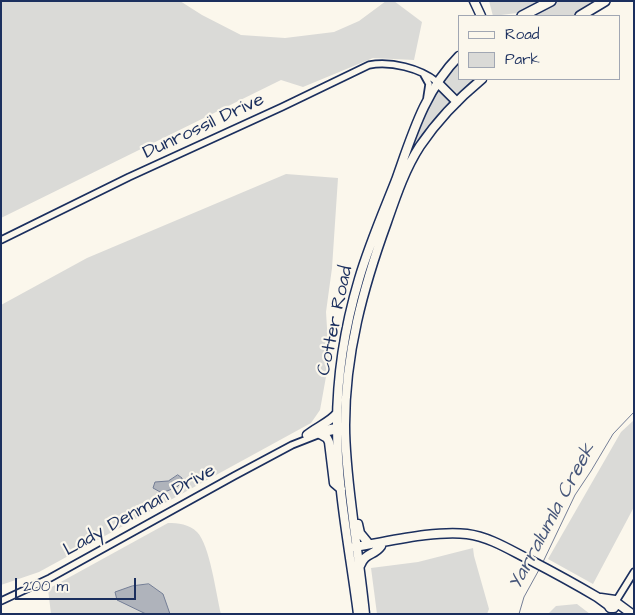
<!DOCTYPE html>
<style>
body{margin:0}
#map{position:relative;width:635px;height:615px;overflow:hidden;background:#fbf7ec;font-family:"Architects Daughter",sans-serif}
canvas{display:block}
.frame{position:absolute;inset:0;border:2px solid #1b2f5e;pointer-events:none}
.legend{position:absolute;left:458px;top:15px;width:162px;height:65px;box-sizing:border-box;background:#fbf7ec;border:1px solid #a1a7b3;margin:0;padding:6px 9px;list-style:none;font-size:15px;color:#1b2f5e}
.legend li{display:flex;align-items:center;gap:10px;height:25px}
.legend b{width:25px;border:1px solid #a1a7b3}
.scale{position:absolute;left:15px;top:578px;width:121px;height:22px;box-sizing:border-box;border:2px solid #1b2f5e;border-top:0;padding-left:6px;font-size:15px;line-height:18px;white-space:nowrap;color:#1b2f5e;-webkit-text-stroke:4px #fbf7ec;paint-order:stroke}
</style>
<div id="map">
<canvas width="635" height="615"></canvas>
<div class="frame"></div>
<ul class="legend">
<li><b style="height:6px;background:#fbf7ec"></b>Road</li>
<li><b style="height:14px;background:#dadad7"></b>Park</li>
</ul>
<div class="scale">200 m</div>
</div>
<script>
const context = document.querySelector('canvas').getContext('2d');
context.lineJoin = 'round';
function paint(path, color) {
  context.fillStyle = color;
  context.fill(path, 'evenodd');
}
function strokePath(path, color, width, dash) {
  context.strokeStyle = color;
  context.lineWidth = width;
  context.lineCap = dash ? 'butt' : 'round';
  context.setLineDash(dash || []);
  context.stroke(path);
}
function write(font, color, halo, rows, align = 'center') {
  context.font = font + ' "Architects Daughter",sans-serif';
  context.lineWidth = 4.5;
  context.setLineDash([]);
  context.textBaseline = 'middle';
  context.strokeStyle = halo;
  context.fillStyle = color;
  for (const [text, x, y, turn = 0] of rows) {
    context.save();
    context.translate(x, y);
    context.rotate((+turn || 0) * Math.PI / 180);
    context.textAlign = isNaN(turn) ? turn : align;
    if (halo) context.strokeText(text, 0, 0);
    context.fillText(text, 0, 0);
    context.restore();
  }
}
const green = new Path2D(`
 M 1,1 L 180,1 L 202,15 L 241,35 L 285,38 L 334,32 L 359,21 L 386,1 L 394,1 L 422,22 L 414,60 L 373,58 L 303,87 L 281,80 L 1,218 Z
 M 489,1 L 540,1 L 517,13 L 493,16 Z
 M 558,1 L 599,1 L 574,16 L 530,16 Z
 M 459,61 L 459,79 L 477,79 L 459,95 L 443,80 Z
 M 438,89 L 453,102 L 401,177 L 415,135 Z
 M 286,174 L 338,178 L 332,268 L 326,312 L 329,360 L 320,410 L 311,423 L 39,572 L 1,585 L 1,305 L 87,258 Z
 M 634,420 L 634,507 L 593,584 L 548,559 L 621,432 Z
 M 168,523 C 178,523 189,524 197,532 C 210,545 216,594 221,614 L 51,614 L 48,589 Z
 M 473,548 L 474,556 L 489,609 L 487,614 L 377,614 L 371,568 L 418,562 Z
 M 577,604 L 590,614 L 548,614 L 556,606 Z`);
const water = new Path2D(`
 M 178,475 L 182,478 L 182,482 L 177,487 L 162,493 L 153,488 L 155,482 L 168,481 Z
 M 149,584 L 163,594 L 170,614 L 146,614 L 117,600 L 115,592 L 132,586 Z`);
const stream = new Path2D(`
 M 543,562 L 575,495 L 591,471 L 613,434 L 634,412
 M 519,614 L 524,597 L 540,568`);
const minor = new Path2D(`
 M 424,75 L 429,84 L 427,97
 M 1,240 L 129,177 L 282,107 L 369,65 C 391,61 420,68 437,82
 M 318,430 L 340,426
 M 1,601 L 50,578 L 234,476 L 292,445 L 320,434 L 340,430
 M 616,601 L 634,572`);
const major = new Path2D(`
 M 474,1 L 481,16
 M 437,82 L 457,102
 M 320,434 L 327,438 L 329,442 L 334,483 L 341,489
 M 307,435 C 315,428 332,421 337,413
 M 358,524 L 360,533 L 369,544
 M 354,547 C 387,542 434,530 467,534 C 490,537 510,550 530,560 C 553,572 575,584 597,597 L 608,605
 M 360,566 C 365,552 374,556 381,546
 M 601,598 L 615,600 L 617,603 L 614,608 L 610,608 L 608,605 L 609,602
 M 617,603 L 632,614
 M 358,614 C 350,551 337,489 337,425 C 337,376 345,326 359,279 C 369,245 383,213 396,180 C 412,135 425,90 459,56
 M 365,614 C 362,585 358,556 354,527 C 350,493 345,460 345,425 C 345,354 363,288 387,222 C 396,196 405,169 420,146 C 437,121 459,98 482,79`);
const highway = new Path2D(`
 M 522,16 L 551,1
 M 580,16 L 605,1`);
const streetNames = [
 ["Dunrossil Drive",204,127,-25],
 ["Cotter Road",336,321,-78],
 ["Lady Denman Drive",140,511,-29]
];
const waterNames = [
 ["Yarralumla Creek",553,517,-62]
];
paint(green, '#dadad7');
paint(water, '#afb3bb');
strokePath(water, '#747e96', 1);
strokePath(stream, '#747e96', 1);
strokePath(minor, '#1b2f5e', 9);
strokePath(major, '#1b2f5e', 11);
strokePath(highway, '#1b2f5e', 12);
strokePath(minor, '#fbf7ec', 5.5);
strokePath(major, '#fbf7ec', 8);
strokePath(highway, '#fbf7ec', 9);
write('19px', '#1b2f5e', '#fbf7ec', streetNames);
write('italic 20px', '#47577a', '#fbf7ec', waterNames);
</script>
